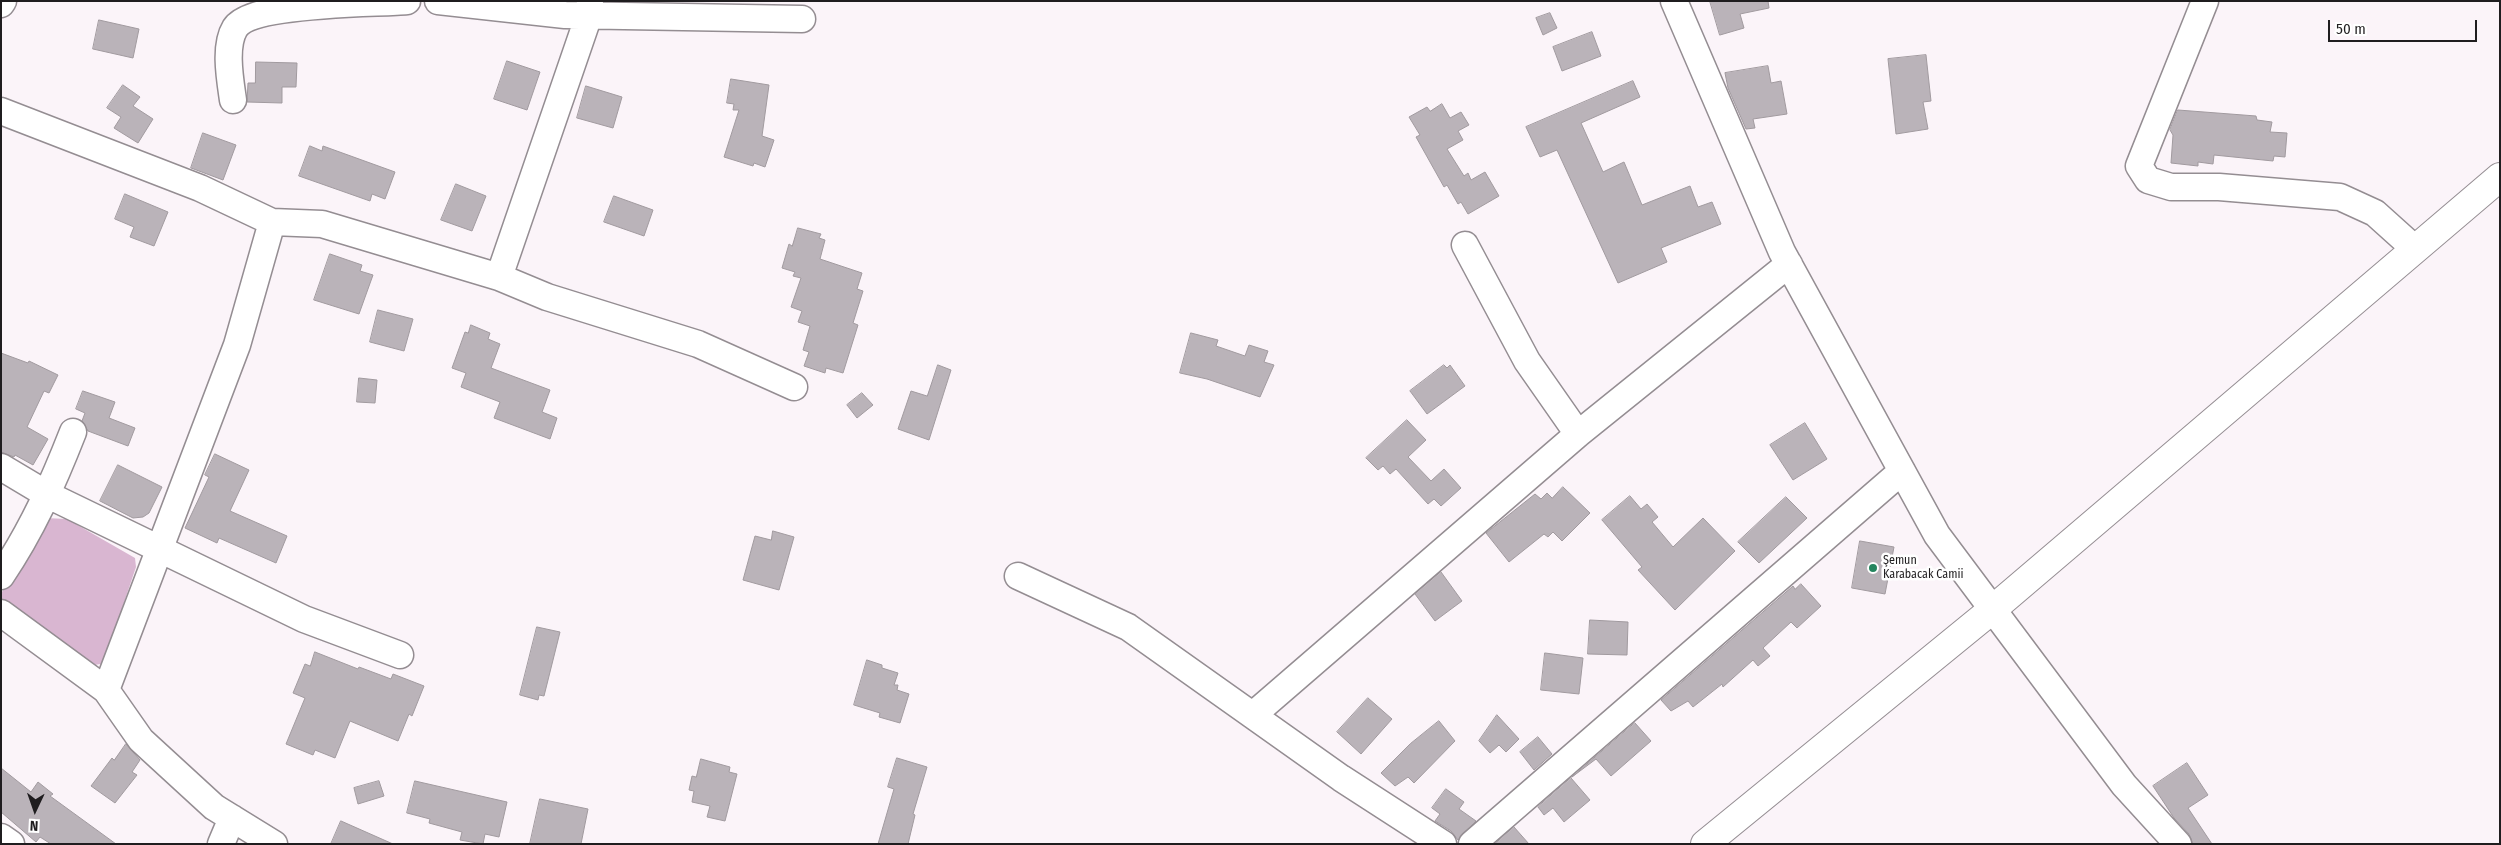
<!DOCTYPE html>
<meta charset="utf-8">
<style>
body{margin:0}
#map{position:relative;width:2501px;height:845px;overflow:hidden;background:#fbf4f9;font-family:"Fira Sans Condensed",sans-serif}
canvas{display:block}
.frame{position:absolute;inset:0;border:2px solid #1f1d1f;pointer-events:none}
.north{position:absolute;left:10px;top:785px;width:50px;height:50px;-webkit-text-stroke:4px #fff;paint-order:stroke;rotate:183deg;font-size:14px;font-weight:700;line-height:20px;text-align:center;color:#1f1d1f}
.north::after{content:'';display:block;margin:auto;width:18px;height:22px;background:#1f1d1f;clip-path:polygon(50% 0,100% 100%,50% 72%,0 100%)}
.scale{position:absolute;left:2328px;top:20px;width:149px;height:22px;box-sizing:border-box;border:2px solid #1f1d1f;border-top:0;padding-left:6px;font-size:15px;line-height:18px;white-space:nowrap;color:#1f1d1f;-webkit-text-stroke:4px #fff;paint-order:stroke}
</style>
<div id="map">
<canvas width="2501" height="845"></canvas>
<div class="frame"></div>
<div class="north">N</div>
<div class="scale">50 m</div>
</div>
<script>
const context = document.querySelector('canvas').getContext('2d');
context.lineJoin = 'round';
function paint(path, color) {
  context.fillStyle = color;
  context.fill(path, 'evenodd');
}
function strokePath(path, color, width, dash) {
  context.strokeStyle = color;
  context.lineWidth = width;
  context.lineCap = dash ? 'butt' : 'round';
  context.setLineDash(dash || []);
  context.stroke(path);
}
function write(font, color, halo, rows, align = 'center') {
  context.font = font + ' "Fira Sans Condensed",sans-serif';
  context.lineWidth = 5;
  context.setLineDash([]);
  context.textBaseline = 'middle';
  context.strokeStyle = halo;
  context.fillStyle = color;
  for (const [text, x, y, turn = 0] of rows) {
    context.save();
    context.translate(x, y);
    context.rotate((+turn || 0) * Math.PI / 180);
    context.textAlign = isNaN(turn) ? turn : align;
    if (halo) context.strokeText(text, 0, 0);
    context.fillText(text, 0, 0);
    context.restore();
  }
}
const green = new Path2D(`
 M 45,518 L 67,519 L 135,558 L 136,567 L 108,650 L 101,664 L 87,666 L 1,603 L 1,593 L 20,570 Z`);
const building = new Path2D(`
 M 1710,1 L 1768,1 L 1769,8 L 1740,14 L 1744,28 L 1720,35 Z
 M 1550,13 L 1557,28 L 1543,35 L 1536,18 Z
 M 99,20 L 139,29 L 133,58 L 93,49 Z
 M 1592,32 L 1601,56 L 1562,71 L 1553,47 Z
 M 1926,55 L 1931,101 L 1923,102 L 1928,129 L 1896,134 L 1888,59 Z
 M 507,61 L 540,72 L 527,110 L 494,99 Z
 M 256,62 L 297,63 L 296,87 L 282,87 L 282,103 L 247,102 L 248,83 L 255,83 Z
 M 1768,66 L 1771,83 L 1781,81 L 1787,114 L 1753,119 L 1755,128 L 1746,129 L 1728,88 L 1725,73 Z
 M 731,79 L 769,85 L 762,136 L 774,140 L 765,167 L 754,163 L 753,166 L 724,157 L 739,110 L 733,110 L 734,104 L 727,103 Z
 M 1633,81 L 1640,97 L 1581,123 L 1603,172 L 1624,162 L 1642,205 L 1690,186 L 1698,207 L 1712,202 L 1721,224 L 1661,248 L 1667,262 L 1618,283 L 1557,150 L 1540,157 L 1526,127 Z
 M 123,85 L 140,97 L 133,106 L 153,119 L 138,143 L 114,128 L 121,117 L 107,108 Z
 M 586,86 L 622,97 L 613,128 L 577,118 Z
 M 1442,104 L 1450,118 L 1461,112 L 1469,125 L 1458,131 L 1463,140 L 1447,149 L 1464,176 L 1468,173 L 1471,180 L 1485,172 L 1499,196 L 1468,214 L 1461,202 L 1458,204 L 1447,185 L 1444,187 L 1416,137 L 1420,135 L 1409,117 L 1427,107 L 1430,111 Z
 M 2178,110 L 2256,116 L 2257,120 L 2272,122 L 2270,132 L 2287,133 L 2285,157 L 2274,156 L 2273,161 L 2214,155 L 2213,164 L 2198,162 L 2198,166 L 2171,163 L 2173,135 L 2170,130 Z
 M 203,133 L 236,145 L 223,180 L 191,168 Z
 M 310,146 L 322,151 L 323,146 L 395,172 L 385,199 L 372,194 L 370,201 L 299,176 Z
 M 456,184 L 486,196 L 472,231 L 441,220 Z
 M 125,194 L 168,212 L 154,246 L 130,237 L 134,227 L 115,219 Z
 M 614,196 L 653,210 L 644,236 L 604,222 Z
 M 798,228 L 821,234 L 819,238 L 825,240 L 820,259 L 862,273 L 857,289 L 863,291 L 853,323 L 858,325 L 843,373 L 826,368 L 825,373 L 804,366 L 809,352 L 803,350 L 810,326 L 798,322 L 802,311 L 791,307 L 801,278 L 793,276 L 795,272 L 782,268 L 789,244 L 792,246 Z
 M 330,254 L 362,265 L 360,271 L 373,275 L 359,314 L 314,300 Z
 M 378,310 L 413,319 L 404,351 L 370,342 Z
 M 471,325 L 490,333 L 488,339 L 500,344 L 491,368 L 550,390 L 542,412 L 557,418 L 550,439 L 494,418 L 500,402 L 461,387 L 466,373 L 452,368 L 465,332 L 468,333 Z
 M 1191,333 L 1218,340 L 1216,346 L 1245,356 L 1249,345 L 1268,351 L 1264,362 L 1274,365 L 1260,397 L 1207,379 L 1180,373 Z
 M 1,353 L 28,363 L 29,361 L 58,375 L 49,393 L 44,391 L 27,427 L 48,439 L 33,465 L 15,455 L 14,457 L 1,452 Z
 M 938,365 L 951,370 L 929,440 L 898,429 L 911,391 L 927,396 Z
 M 1444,365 L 1447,368 L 1450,365 L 1465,386 L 1427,414 L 1410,391 Z
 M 359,378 L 377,380 L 375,403 L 357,402 Z
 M 83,391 L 115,402 L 109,418 L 135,428 L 128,446 L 88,431 L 82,421 L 85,413 L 76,409 Z
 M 862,393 L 873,405 L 857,418 L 847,405 Z
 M 1407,420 L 1426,440 L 1408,457 L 1431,481 L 1444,469 L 1461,488 L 1441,506 L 1434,499 L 1428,504 L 1396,469 L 1390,474 L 1383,466 L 1378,470 L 1366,458 Z
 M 1805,423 L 1827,459 L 1793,480 L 1770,445 Z
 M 215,454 L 249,470 L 230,511 L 287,536 L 276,563 L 219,538 L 217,543 L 185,528 L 209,477 L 205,475 Z
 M 118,465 L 162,487 L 149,513 L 143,517 L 133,518 L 100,501 Z
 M 1563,487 L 1590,513 L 1562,541 L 1553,532 L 1548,537 L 1544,534 L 1509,562 L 1486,533 L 1535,494 L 1541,499 L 1547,493 L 1552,498 Z
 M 1630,496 L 1641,509 L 1647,504 L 1658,517 L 1652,522 L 1673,547 L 1703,518 L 1735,551 L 1675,610 L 1638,570 L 1642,567 L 1602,520 Z
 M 1786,497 L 1807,518 L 1759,563 L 1738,542 Z
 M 773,531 L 794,537 L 779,590 L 743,580 L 755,536 L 771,540 Z
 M 1860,541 L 1894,547 L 1885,594 L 1852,588 Z
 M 1441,572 L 1462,601 L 1435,621 L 1415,594 Z
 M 1801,584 L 1821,606 L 1797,628 L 1791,622 L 1763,648 L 1770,656 L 1758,666 L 1753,660 L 1723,687 L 1722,684 L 1693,707 L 1688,701 L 1671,711 L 1661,700 L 1793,586 L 1795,589 Z
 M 1590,620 L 1628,622 L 1627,655 L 1588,654 Z
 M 537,627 L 560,632 L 544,696 L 539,695 L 538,700 L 520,695 Z
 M 315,652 L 358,669 L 359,667 L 391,679 L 393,674 L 424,686 L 412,716 L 409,714 L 398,741 L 350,721 L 335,758 L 315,750 L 313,755 L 286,744 L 305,698 L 293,693 L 305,664 L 310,666 Z
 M 1545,653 L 1583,658 L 1579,694 L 1541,690 Z
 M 867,660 L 882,665 L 882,668 L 898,673 L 894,685 L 898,685 L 897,690 L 909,694 L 900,723 L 879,717 L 880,713 L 854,705 Z
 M 1368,698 L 1392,719 L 1361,754 L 1337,732 Z
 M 1497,715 L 1519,739 L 1506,752 L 1499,745 L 1490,753 L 1479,741 Z
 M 1439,721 L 1455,741 L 1414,783 L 1408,777 L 1395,786 L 1381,773 L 1410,744 Z
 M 1635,723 L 1651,741 L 1611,776 L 1596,759 L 1572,777 Z
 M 1538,737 L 1552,754 L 1534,770 L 1520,752 Z
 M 126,744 L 140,760 L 132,772 L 137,775 L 115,803 L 91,786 L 112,758 L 114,760 Z
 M 897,758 L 927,767 L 913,814 L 915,815 L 908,844 L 878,844 L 894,789 L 888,787 Z
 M 701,759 L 730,767 L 729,772 L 737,774 L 725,821 L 707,817 L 710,806 L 692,802 L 694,791 L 689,790 L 692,776 L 696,777 Z
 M 2187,763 L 2208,795 L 2188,808 L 2212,844 L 2193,844 L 2189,834 L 2174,818 L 2153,786 Z
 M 1,768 L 31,792 L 38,782 L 53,794 L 50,796 L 116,844 L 51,844 L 40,837 L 36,842 L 1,812 Z
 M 1571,778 L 1590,800 L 1564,822 L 1553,808 L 1544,815 L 1538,807 Z
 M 379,781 L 384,796 L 358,804 L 354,788 Z
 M 415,781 L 507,802 L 499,837 L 485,834 L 483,844 L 460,840 L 462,832 L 429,823 L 430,819 L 407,813 Z
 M 1446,789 L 1464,802 L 1459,809 L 1476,821 L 1458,840 L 1451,831 L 1435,821 L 1440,814 L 1432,808 Z
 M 540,799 L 588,809 L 581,844 L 530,844 Z
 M 341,821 L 393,844 L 331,844 Z
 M 1514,827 L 1529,844 L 1495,844 Z`);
const minor = new Path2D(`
 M 438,1 L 565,15 L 802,19
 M 1674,1 L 1782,252 L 1937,535 L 2124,785 L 2178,844
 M 2205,1 L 2139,166 L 2148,180 L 2171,187 L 2219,187 L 2340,197 L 2375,213 L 2415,249
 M 1,4 L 3,1
 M 233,100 C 230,79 224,46 235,28 C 252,2 375,4 407,1
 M 1,111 L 200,188 L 272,222 L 322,224 L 499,277 L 547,297 L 698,344 L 794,387
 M 1465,245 L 1527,361 L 1578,434
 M 499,277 L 589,15 L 590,1
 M 1,467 L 48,495 L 304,619 L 400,655
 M 1,576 C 32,530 53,483 73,432
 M 1018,576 L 1128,627 L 1341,778 L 1443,844
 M 1,613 L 106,690 L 141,740 L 214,807 L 274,844
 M 106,690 L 237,345 L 272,222
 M 1254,714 L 1578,434 L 1789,264
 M 1,837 L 11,844
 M 221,844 L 232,818
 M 1472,844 L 1902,471`);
const major = new Path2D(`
 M 1705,844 L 1993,609 L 2500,177`);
const markers = [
 [1873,568,5,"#24855e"]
];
const poiNames = [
 ["Şemun",1883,561],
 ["Karabacak Camii",1883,575]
];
paint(green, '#d9b6d1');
paint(building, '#bab3b9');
strokePath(building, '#a19a9f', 1);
strokePath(minor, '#948d92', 29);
strokePath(major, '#948d92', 30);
strokePath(minor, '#fff', 26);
strokePath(major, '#fff', 28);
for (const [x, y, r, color] of markers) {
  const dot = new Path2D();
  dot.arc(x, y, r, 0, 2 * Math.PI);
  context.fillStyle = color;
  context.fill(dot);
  strokePath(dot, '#fff', 2);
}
write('12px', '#1f1d1f', '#fff', poiNames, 'left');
</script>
